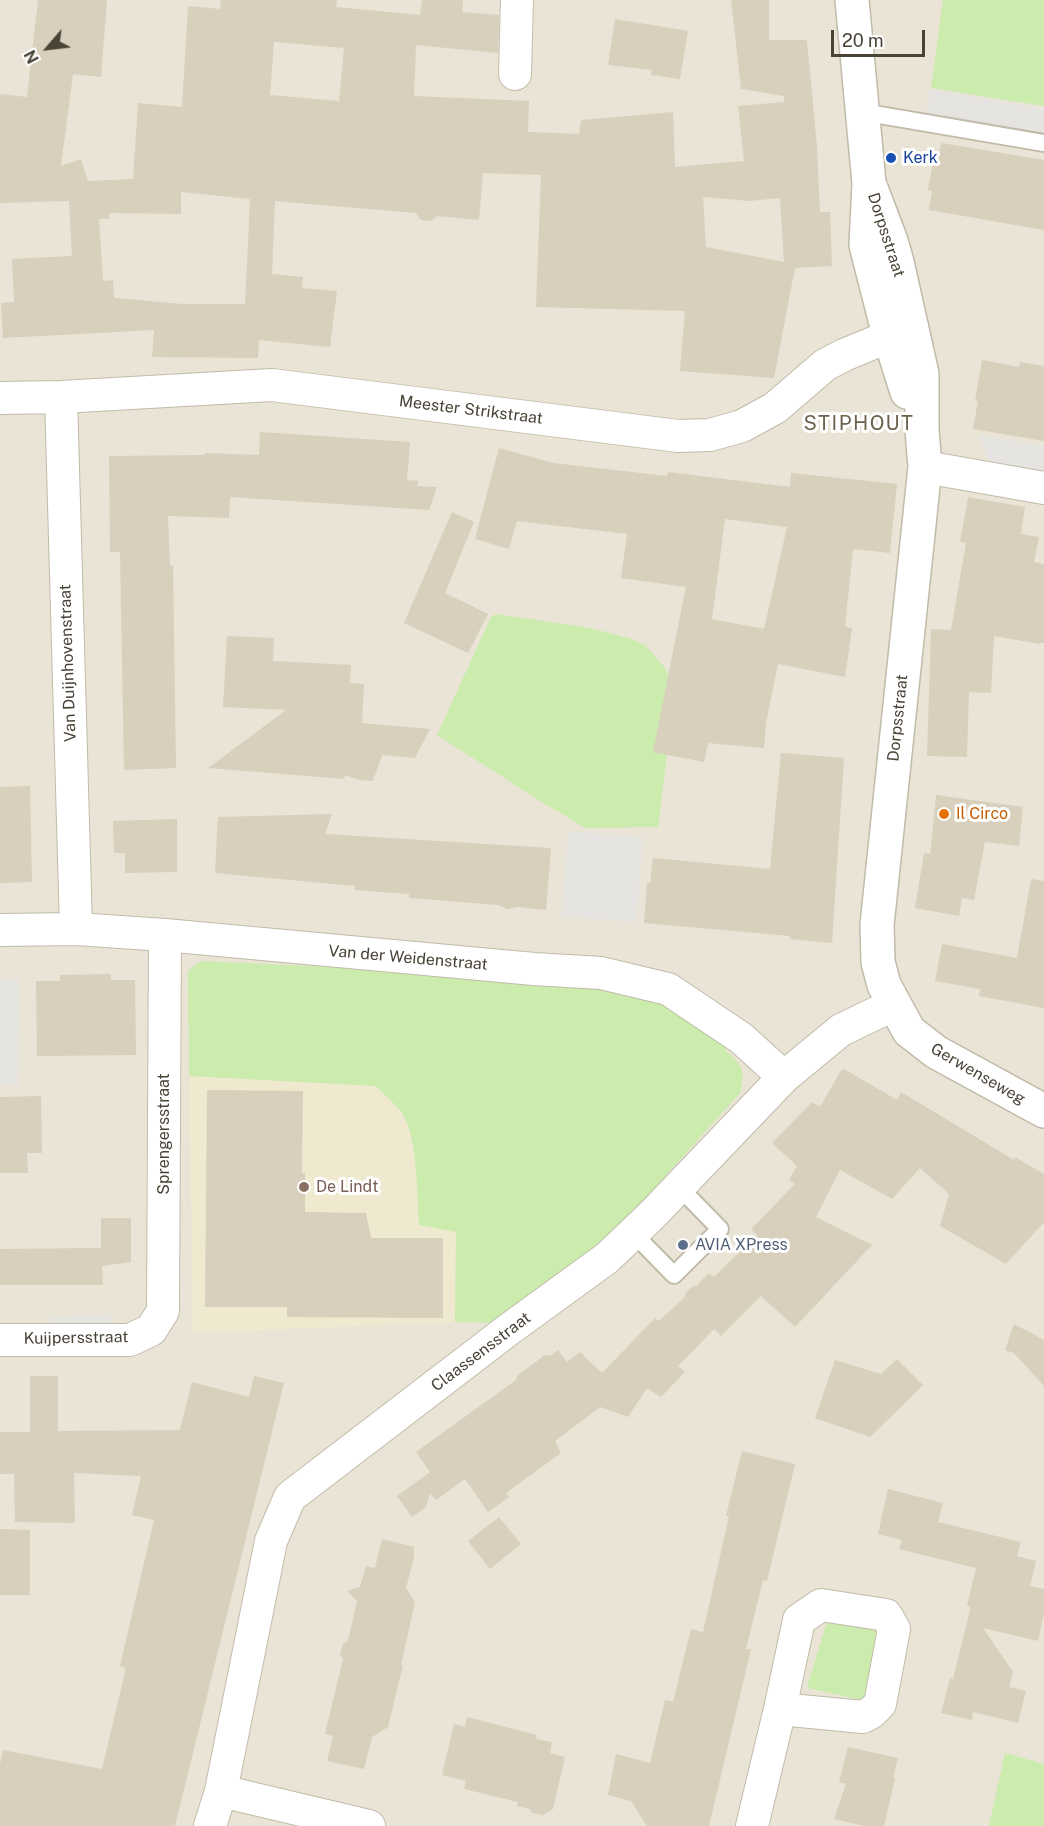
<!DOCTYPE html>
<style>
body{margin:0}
#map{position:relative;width:1044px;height:1826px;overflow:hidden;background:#f5f2e8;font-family:"Public Sans",sans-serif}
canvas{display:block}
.north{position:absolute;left:18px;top:18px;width:60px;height:60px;-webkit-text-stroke:4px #fff;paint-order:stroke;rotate:242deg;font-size:16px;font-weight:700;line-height:24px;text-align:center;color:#494336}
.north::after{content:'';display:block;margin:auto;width:21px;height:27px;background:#494336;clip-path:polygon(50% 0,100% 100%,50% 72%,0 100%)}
.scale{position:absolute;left:831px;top:30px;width:94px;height:27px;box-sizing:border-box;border:3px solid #494336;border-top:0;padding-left:8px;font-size:18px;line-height:21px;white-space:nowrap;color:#494336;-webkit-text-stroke:4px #fff;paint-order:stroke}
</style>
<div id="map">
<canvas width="1044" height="1826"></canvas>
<div class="north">N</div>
<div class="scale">20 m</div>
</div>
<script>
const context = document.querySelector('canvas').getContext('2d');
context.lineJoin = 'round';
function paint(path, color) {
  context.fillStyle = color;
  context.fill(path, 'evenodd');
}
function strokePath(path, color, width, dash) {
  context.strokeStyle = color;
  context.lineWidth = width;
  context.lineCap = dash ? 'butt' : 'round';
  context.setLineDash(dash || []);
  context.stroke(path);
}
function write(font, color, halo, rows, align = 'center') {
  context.font = font + ' "Public Sans",sans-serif';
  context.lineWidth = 6;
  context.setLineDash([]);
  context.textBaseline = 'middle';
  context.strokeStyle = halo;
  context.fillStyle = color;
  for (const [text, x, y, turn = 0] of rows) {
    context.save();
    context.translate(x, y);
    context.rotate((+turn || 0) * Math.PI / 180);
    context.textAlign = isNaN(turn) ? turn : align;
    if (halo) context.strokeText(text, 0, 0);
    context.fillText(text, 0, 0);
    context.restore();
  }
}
const residential = new Path2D(`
 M 0,0 L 1044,0 L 1044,1826 L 0,1826 Z`);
const education = new Path2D(`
 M 189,1076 L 376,1086 L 401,1112 L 409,1127 L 413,1149 L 456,1232 L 455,1322 L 193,1333 Z`);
const green = new Path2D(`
 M 943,0 L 1044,0 L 1044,106 L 931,88 Z
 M 496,614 L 590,628 L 632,639 L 646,646 L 665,668 L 672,683 L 670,729 L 658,827 L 586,828 L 548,806 L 437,735 L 491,617 Z
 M 201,961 L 460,973 L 608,989 L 655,1002 L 678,1011 L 729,1042 L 725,1050 C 742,1065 746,1069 740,1093 L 659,1183 L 614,1238 L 500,1323 L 455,1322 L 456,1232 L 419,1225 C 417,1195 418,1138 402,1113 C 395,1103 384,1094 376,1086 L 189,1076 L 188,971 Z
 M 831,1608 L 899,1625 L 876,1703 L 807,1688 Z
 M 1005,1753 L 1044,1764 L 1044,1826 L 989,1826 Z`);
const parking = new Path2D(`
 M 930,89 L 1044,109 L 1044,134 L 926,113 Z
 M 979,435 L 1044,446 L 1044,473 L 990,464 Z
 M 568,831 L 643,837 L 637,922 L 561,917 Z
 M 0,979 L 19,979 L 18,1085 L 0,1085 Z
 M 111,1315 L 111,1324 L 50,1327 L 50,1317 Z`);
const building = new Path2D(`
 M 38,0 L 107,0 L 101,77 L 73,74 L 61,166 L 81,159 L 88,181 L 133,179 L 138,103 L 182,107 L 188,6 L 220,9 L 221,0 L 337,0 L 336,7 L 420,15 L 422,0 L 463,0 L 462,12 L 499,15 L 498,53 L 416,45 L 414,96 L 529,101 L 528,132 L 579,134 L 581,120 L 673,112 L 675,167 L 744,161 L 738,106 L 784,102 L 784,96 L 741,89 L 731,0 L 769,0 L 769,40 L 807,40 L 817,147 L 820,212 L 830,212 L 832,266 L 795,268 L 774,378 L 680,371 L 685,311 L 536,307 L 541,175 L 483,173 L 479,220 L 437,216 L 431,221 L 421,220 L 416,213 L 275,201 L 272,274 L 303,277 L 302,288 L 337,291 L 330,347 L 259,340 L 258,358 L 152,357 L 154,330 L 3,338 L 1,303 L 14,302 L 12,259 L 72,256 L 69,201 L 0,203 L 0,94 L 27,97 ZM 274,42 L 344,48 L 339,101 L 270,95 ZM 181,192 L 250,199 L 245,304 L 183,304 L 114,298 L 113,280 L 103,281 L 99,219 L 109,219 L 110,213 L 181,214 ZM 703,197 L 749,201 L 780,198 L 784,262 L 706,247 Z
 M 615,19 L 688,31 L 680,79 L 651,75 L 652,70 L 608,65 Z
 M 941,143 L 1044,160 L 1044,230 L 929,210 L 932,191 L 928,190 L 933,161 L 938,161 Z
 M 982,360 L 1019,367 L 1020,362 L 1044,366 L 1044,441 L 973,429 L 978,401 L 975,401 Z
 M 260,432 L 410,442 L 407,480 L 418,481 L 417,486 L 437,487 L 429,510 L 230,497 L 229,518 L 168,516 L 170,566 L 173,565 L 176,768 L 124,770 L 120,552 L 110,552 L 109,456 L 205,455 L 205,453 L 259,455 Z
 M 499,448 L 553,463 L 667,476 L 668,472 L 790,487 L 791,473 L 897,484 L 890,553 L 853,549 L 845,627 L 852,628 L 845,677 L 778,664 L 766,723 L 764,748 L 708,743 L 704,762 L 653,752 L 686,587 L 621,578 L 627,534 L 517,521 L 509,549 L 475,539 ZM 725,519 L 787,527 L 764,629 L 712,619 Z
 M 968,497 L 1025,507 L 1021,534 L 1039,537 L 1034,562 L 1044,564 L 1044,643 L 1040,643 L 1040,644 L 994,636 L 991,693 L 969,692 L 967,757 L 927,756 L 931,629 L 951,630 L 966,543 L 960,542 Z
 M 452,512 L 474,522 L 445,593 L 488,614 L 468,653 L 404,623 Z
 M 227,636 L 274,638 L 273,661 L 351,665 L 350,683 L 364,684 L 362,723 L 430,729 L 415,758 L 382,755 L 373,781 L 359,780 L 345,775 L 344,779 L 208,768 L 286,710 L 223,707 Z
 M 781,753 L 844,758 L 832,943 L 790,939 L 790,936 L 644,923 L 647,883 L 650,883 L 653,858 L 770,869 Z
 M 30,786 L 32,882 L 0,883 L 0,787 Z
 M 936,795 L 1023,807 L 1019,846 L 985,842 L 974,900 L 962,898 L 959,916 L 915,908 L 924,853 L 930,854 Z
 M 332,814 L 325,834 L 551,848 L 546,910 L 518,907 L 507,909 L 499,905 L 409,898 L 409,894 L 355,890 L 355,886 L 215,873 L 218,817 Z
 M 177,819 L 177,872 L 125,873 L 125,853 L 114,853 L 113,821 Z
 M 1031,879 L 1044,881 L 1044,1008 L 979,996 L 980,989 L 935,981 L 942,944 L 1017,958 Z
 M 111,974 L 111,980 L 135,980 L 136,1055 L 37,1056 L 36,981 L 60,981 L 60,975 Z
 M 844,1069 L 897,1100 L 901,1092 L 1014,1160 L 1015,1157 L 1044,1174 L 1044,1222 L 1006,1264 L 940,1226 L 949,1194 L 920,1168 L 892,1199 L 840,1170 L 816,1217 L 872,1245 L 795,1327 L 761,1296 L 721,1336 L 714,1329 L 678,1366 L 685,1372 L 661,1397 L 647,1388 L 628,1417 L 600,1407 L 555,1441 L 561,1453 L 506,1493 L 509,1497 L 488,1512 L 465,1479 L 436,1500 L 430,1493 L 426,1507 L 412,1517 L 397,1496 L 430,1472 L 416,1452 L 516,1380 L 517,1376 L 545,1355 L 550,1356 L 558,1350 L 567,1362 L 580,1352 L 602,1373 L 655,1318 L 659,1321 L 685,1297 L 685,1293 L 693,1286 L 696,1286 L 709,1273 L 714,1277 L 757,1235 L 751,1229 L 795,1184 L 789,1180 L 797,1166 L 772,1143 L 812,1102 L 820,1107 L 840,1072 Z
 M 207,1090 L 303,1091 L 302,1173 L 305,1173 L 305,1212 L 366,1213 L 371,1238 L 443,1238 L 443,1318 L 287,1317 L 287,1307 L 205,1307 Z
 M 41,1096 L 42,1153 L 27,1153 L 28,1173 L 0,1173 L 0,1097 Z
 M 101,1218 L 131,1218 L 131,1262 L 102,1266 L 103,1285 L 0,1285 L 0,1249 L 101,1248 Z
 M 1014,1324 L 1044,1340 L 1044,1386 L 1014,1353 L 1005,1350 Z
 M 897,1359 L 923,1385 L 870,1437 L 815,1418 L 835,1360 L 881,1374 Z
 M 30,1376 L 58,1376 L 58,1431 L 180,1430 L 192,1382 L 249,1397 L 254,1376 L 284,1383 L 175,1826 L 0,1826 L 0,1764 L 3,1750 L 102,1769 L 126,1668 L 120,1666 L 154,1520 L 132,1515 L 141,1476 L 74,1473 L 75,1523 L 15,1522 L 14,1474 L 0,1474 L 0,1432 L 30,1432 Z
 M 742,1451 L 795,1464 L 767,1581 L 763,1580 L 746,1649 L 751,1649 L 709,1826 L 647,1826 L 631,1801 L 608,1795 L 616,1754 L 650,1763 L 665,1700 L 673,1702 L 691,1629 L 703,1632 L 729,1516 L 726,1516 Z
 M 888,1489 L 943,1503 L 938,1522 L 1021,1542 L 1017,1556 L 1036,1561 L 1030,1586 L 1044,1589 L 1044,1613 L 1038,1641 L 983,1628 L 1013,1672 L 1009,1687 L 1026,1691 L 1018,1723 L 973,1712 L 972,1720 L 941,1713 L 950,1678 L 953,1679 L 970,1610 L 970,1607 L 967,1606 L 976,1568 L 899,1549 L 902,1540 L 878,1534 Z
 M 499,1517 L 521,1544 L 490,1569 L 468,1541 Z
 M 0,1529 L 30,1530 L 30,1595 L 0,1595 Z
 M 382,1539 L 414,1547 L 414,1557 L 406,1588 L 415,1602 L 401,1665 L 403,1665 L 388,1727 L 372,1737 L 364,1769 L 327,1761 L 333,1736 L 325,1734 L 343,1659 L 340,1654 L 343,1644 L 348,1641 L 357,1601 L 347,1591 L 360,1587 L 366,1566 L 375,1568 Z
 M 467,1717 L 537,1735 L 536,1739 L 552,1742 L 550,1753 L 565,1757 L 553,1809 L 543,1815 L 532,1813 L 530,1809 L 517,1806 L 518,1802 L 464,1789 L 466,1781 L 442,1775 L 454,1724 L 465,1727 Z
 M 848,1747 L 898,1758 L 893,1778 L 895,1779 L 884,1826 L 864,1826 L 834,1819 L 846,1784 L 839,1782 Z`);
const service = new Path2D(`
 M 862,112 L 1044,143
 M 633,1233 L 674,1275 L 720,1229 L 679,1187`);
const minor = new Path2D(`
 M 515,74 L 517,0
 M 61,397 L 76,929
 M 0,398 L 61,397 L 272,385 L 678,436 L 710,435 L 742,426 L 775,408 L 825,365 L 844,355 L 912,327
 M 925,467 L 1044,488
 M 0,930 L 76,929 L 165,935 L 534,969 L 601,973 L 668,989 L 741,1038 L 784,1077
 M 0,1340 L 130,1340 L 151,1330 L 163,1311 L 165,935
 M 221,1791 L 369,1826
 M 210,1826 L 221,1791 L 271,1541 L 290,1497 L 508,1330 L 607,1258 L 653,1214 L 784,1077 L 841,1030 L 893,1005
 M 752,1826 L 780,1709 L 799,1620 L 821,1605 L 886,1615 L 894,1629 L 880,1704 L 872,1712 L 863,1717 L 780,1709`);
const tertiary = new Path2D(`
 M 852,0 L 869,183 L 866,245 L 889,335 L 907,392
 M 869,183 L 891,241 L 897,262 L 922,374 L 922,430 L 925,467 L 877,925 L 878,962 L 884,985 L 909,1031 L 936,1052 L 1044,1111`);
const markers = [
 [891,158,6,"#1a4fb4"],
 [944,814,6,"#e8710a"],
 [304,1187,6,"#8d6e63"],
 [683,1245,6,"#5c6f8a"]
];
const transitNames = [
 ["Kerk",903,158]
];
const streetNames = [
 ["Dorpsstraat",886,235,72],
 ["Meester Strikstraat",471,410,7],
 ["Van Duijnhovenstraat",68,663,-92],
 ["Dorpsstraat",898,718,-84],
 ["Van der Weidenstraat",408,958,5],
 ["Gerwenseweg",978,1074,30],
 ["Sprengersstraat",164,1134,-90],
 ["Kuijpersstraat",76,1338,-1],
 ["Claassensstraat",481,1352,-37]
];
const foodNames = [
 ["Il Circo",956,814]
];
const educationNames = [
 ["De Lindt",316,1187]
];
const serviceNames = [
 ["AVIA XPress",695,1245]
];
const quarterNames = [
 ["STIPHOUT",859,424]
];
paint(residential, '#e9e4d5');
paint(education, '#efe9d0');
paint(green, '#cbecad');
paint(parking, '#e6e4e0');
paint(building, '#d8cfbc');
strokePath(service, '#c1bba9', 20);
strokePath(minor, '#c1bba9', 34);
strokePath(tertiary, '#c1bba9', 36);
strokePath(service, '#fff', 16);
strokePath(minor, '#fff', 32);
strokePath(tertiary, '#fff', 33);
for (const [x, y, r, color] of markers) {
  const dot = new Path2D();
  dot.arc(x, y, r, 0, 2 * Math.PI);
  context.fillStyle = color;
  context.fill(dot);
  strokePath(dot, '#fff', 2);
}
write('16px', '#164399', '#fff', transitNames, 'left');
write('16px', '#494336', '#fff', streetNames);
write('16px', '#c56008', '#fff', foodNames, 'left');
write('16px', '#785e54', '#fff', educationNames, 'left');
write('16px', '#4e5e75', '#fff', serviceNames, 'left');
context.letterSpacing = '1.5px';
write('20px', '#6d624c', '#fff', quarterNames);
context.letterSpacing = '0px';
</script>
